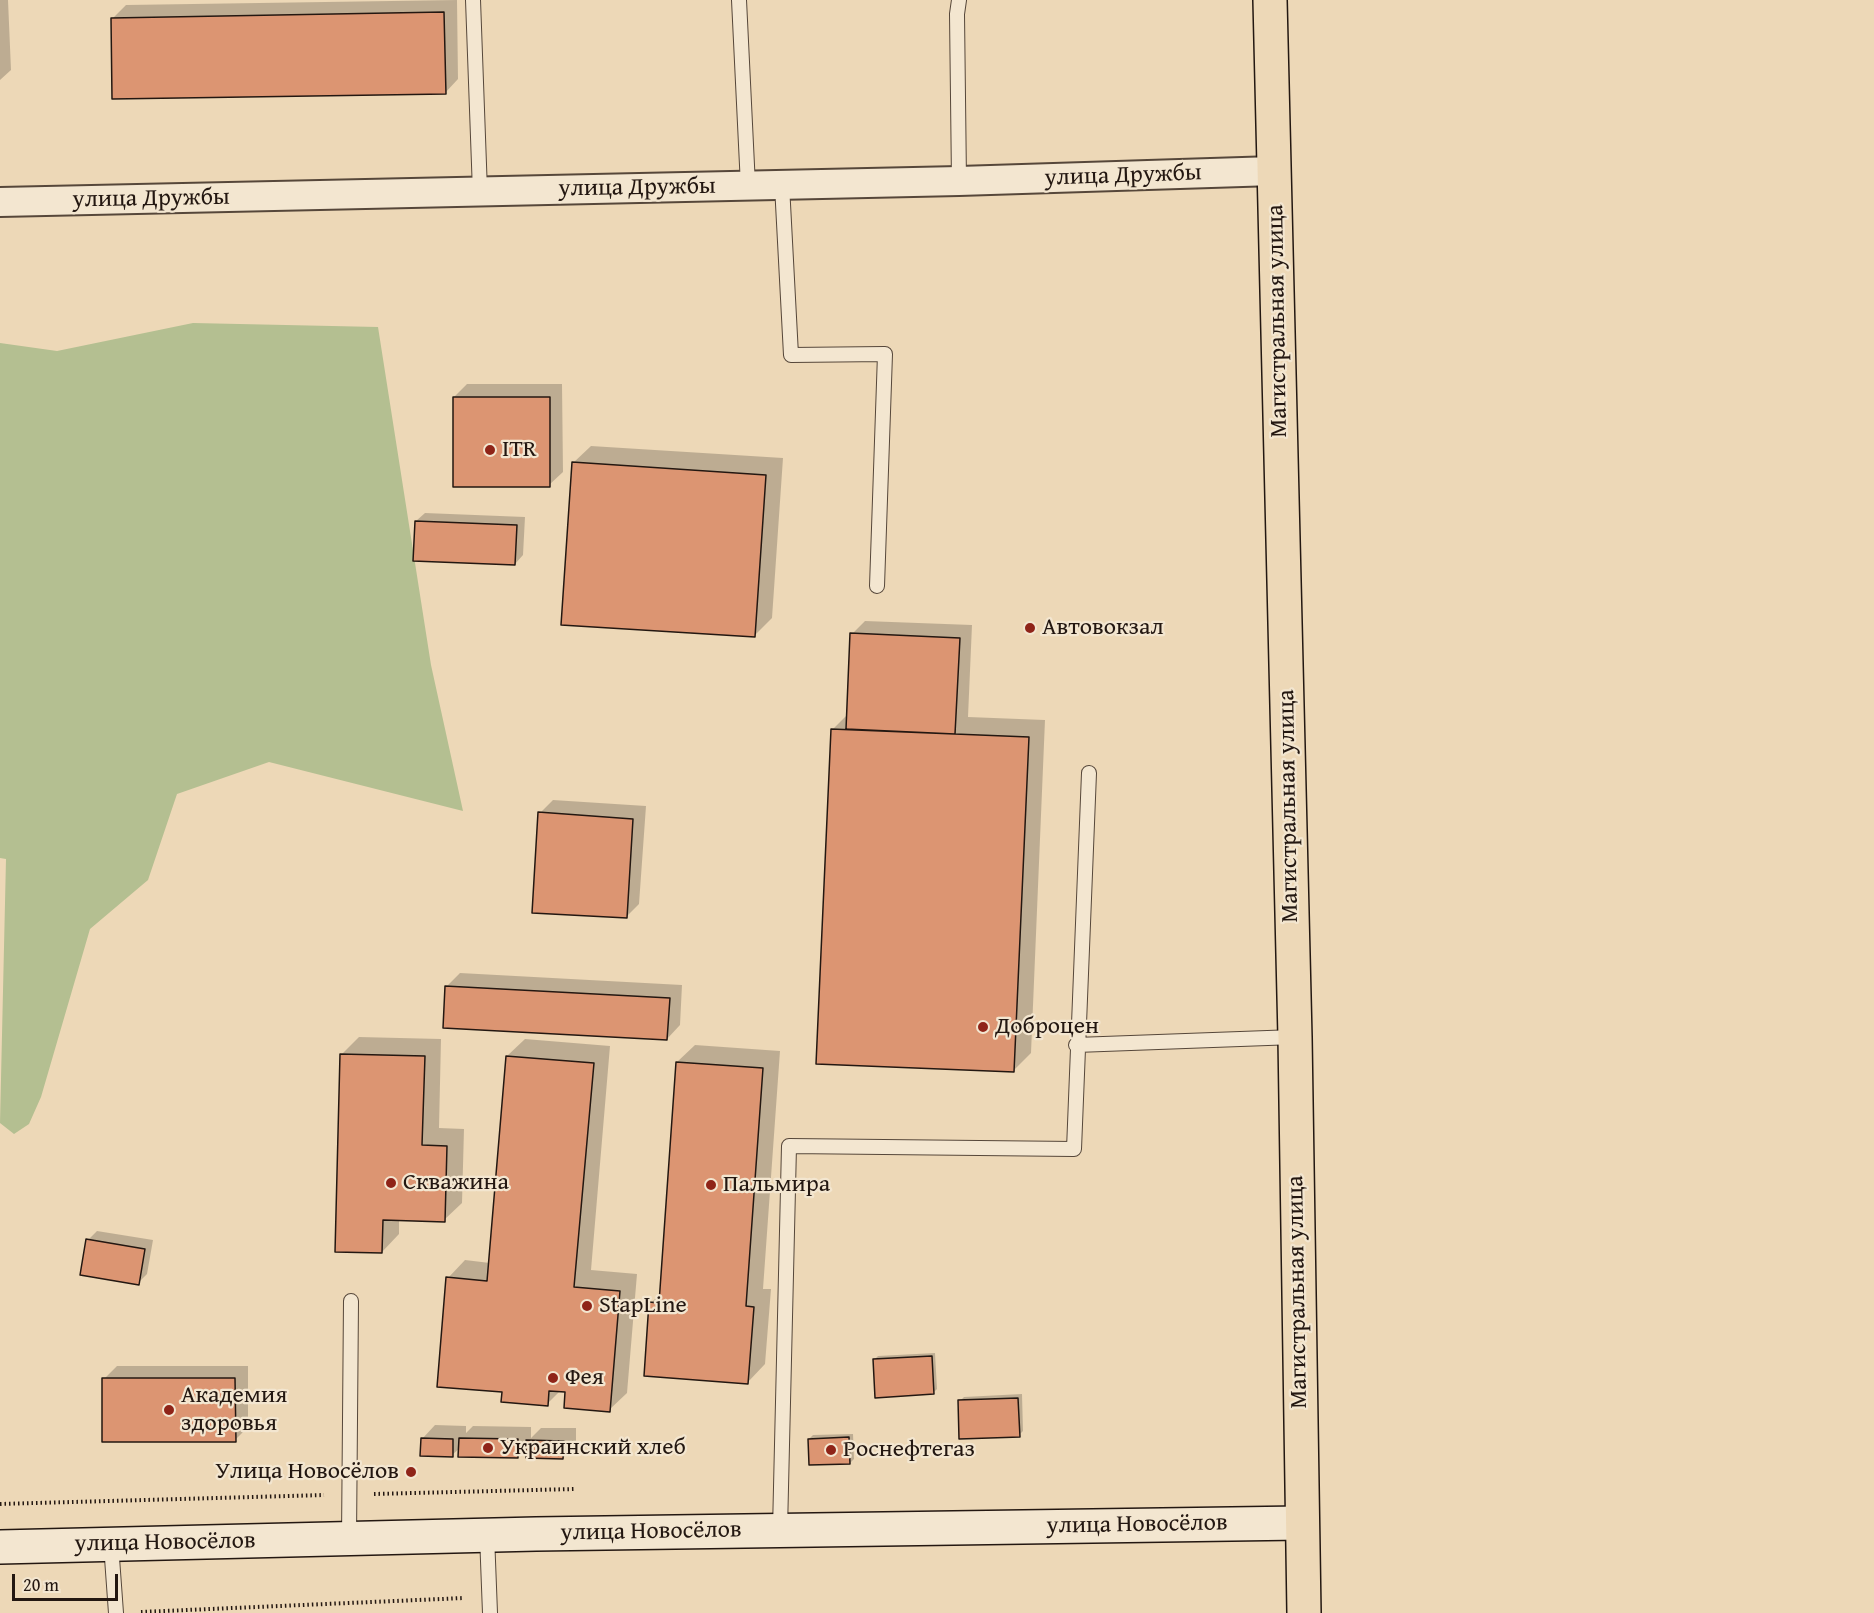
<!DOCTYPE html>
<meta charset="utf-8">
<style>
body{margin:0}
#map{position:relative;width:1874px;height:1613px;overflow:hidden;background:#edd8b7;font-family:"Gentium Book Plus",serif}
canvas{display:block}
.scale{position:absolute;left:12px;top:1574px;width:106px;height:27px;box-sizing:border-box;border:3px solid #231711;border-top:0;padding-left:8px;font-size:18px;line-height:21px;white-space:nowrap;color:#231711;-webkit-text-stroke:4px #f3e6d0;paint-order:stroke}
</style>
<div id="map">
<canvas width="1874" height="1613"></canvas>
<div class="scale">20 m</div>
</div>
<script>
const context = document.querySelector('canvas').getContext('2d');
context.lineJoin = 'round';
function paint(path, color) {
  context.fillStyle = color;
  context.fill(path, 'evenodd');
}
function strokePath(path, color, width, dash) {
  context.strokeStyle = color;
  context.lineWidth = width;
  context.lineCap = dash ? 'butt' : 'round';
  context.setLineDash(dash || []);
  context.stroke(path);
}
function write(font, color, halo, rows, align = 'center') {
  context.font = font + ' "Gentium Book Plus",serif';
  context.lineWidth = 4.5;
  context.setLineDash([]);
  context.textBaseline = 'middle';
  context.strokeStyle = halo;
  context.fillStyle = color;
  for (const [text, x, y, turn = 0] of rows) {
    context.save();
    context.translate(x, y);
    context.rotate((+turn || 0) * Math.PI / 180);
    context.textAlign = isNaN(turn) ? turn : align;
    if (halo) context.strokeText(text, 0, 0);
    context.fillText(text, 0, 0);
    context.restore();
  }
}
const green = new Path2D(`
 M 193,323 L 378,327 L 431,665 L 463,811 L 269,762 L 177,794 L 148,880 L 90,929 L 41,1097 L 29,1124 L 14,1134 L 0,1123 L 6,859 L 0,858 L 0,343 L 57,351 Z`);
const shadow = new Path2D(`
 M 0,0 L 8,0 L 11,70 L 0,80 Z
 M 457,0 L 458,79 L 445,93 L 113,18 L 126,5 Z
 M 467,384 L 562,384 L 563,472 L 549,485 L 454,397 Z
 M 591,446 L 783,458 L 772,618 L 755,635 L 573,463 Z
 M 425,513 L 525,517 L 523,555 L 515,564 L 416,521 Z
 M 865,621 L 972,625 L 968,717 L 1045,720 L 1031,1053 L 1013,1071 L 833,729 L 848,714 L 852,634 Z
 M 553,800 L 646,806 L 639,904 L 626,917 L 540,813 Z
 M 460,973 L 682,985 L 680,1025 L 667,1039 L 447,986 Z
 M 359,1037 L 441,1039 L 439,1128 L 464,1129 L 462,1203 L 444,1220 L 399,1219 L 399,1234 L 382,1252 L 341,1055 Z
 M 525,1039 L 610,1046 L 591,1270 L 637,1274 L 627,1393 L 609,1410 L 567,1391 L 561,1390 L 547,1404 L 503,1391 L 448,1278 L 465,1260 L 490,1263 L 507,1056 Z
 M 695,1045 L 780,1051 L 763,1289 L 771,1289 L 765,1364 L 748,1382 L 651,1303 L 661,1293 L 677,1062 Z
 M 97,1231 L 153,1240 L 147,1274 L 138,1283 L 88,1240 Z
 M 935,1353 L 937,1389 L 933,1393 L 874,1360 L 878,1356 Z
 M 117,1366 L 248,1366 L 248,1427 L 235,1440 L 104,1379 Z
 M 1022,1394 L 1023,1431 L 1019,1435 L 960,1401 L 964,1397 Z
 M 435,1425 L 466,1426 L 466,1433 L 473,1426 L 531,1427 L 531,1438 L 541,1428 L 576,1428 L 576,1444 L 563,1458 L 528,1446 L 517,1456 L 460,1448 L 452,1455 L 422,1439 Z
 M 853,1434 L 854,1459 L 850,1463 L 809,1439 L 813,1435 Z`);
const building = new Path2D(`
 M 444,12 L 446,94 L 112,99 L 111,18 Z
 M 453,397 L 550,397 L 550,487 L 453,487 Z
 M 572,462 L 766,475 L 755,637 L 561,625 Z
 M 415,521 L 517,525 L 515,565 L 413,561 Z
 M 850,633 L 960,638 L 955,734 L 846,729 Z
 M 831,729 L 1029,737 L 1014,1072 L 816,1064 Z
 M 538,812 L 633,819 L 627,918 L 532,913 Z
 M 445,986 L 670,998 L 667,1040 L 443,1028 Z
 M 340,1054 L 425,1056 L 422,1145 L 447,1146 L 445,1222 L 383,1220 L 382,1253 L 335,1252 Z
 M 506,1056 L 594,1063 L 574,1287 L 620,1291 L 610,1412 L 564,1408 L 565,1392 L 549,1391 L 548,1406 L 501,1402 L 502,1392 L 437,1387 L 446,1277 L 487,1281 Z
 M 676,1062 L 763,1068 L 746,1306 L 754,1307 L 748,1384 L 644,1376 L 649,1302 L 659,1303 Z
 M 86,1239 L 145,1249 L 139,1285 L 80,1275 Z
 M 932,1356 L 934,1394 L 875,1398 L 873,1359 Z
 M 102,1378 L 235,1378 L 236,1442 L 102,1442 Z
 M 1018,1398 L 1020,1437 L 959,1439 L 958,1400 Z
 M 849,1437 L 850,1464 L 809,1465 L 808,1439 Z
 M 421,1438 L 453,1439 L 453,1457 L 420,1456 Z
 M 459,1438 L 518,1439 L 518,1458 L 458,1457 Z
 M 526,1440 L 564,1441 L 563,1459 L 526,1458 Z`);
const path = new Path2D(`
 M 374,1494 L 574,1489
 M 0,1504 L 324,1495
 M 141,1612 L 464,1598`);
const lane = new Path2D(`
 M 473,0 L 480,192
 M 739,0 L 748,186
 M 959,181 L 957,14 L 959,0
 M 782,185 L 791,355 L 885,354 L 877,586
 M 1076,1045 L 1295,1037
 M 780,1530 L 789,1146 L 1074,1149 L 1089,773
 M 487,1535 L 490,1613
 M 349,1538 L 351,1301
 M 111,1544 L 116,1613`);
const street = new Path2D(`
 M 0,202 L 959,181 L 1274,171`);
const secondary = new Path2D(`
 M 0,1547 L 536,1534 L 1301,1523`);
const primary = new Path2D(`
 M 1270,0 L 1295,1037 L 1304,1613`);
const markers = [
 [490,450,6,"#8f2418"],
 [1030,628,6,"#8f2418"],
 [983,1027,6,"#8f2418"],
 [391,1183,6,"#8f2418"],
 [711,1185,6,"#8f2418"],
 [587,1306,6,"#8f2418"],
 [553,1378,6,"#8f2418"],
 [169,1410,6,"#8f2418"],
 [488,1448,6,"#8f2418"],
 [831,1450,6,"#8f2418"],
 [411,1472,6,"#8f2418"]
];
const streetNames = [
 ["улица Дружбы",1123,176,-2],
 ["улица Дружбы",637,188,-1],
 ["улица Дружбы",151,199,-1],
 ["Магистральная улица",1278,321,-91],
 ["Магистральная улица",1289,806,-91],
 ["Магистральная улица",1298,1292,-91],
 ["улица Новосёлов",1137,1525,-1],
 ["улица Новосёлов",651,1532,-1],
 ["улица Новосёлов",165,1543,-1]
];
const poiNames = [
 ["ITR",502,450],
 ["Автовокзал",1042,628],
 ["Доброцен",995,1027],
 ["Скважина",403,1183],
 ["Пальмира",723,1185],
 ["StapLine",599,1306],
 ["Фея",565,1378],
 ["Академия",181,1396],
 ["здоровья",181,1424],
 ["Украинский хлеб",500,1448],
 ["Роснефтегаз",843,1450],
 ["Улица Новосёлов",399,1472,"right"]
];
paint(green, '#b4bf91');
paint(shadow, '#0003');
paint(building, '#dc9572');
strokePath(building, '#231711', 1.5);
strokePath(lane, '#56473a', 16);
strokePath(street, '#56473a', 32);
strokePath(secondary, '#231711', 36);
strokePath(primary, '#231711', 36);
strokePath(path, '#231711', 4, [1.5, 3]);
strokePath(lane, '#f3e6d0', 14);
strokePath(street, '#f3e6d0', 28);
strokePath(secondary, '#f3e6d0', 33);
strokePath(primary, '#edd8b7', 33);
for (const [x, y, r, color] of markers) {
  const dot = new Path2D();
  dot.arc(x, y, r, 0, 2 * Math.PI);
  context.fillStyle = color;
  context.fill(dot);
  strokePath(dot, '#f3e6d0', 2);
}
write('24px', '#231711', '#f3e6d0', streetNames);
write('24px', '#231711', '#f3e6d0', poiNames, 'left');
</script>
